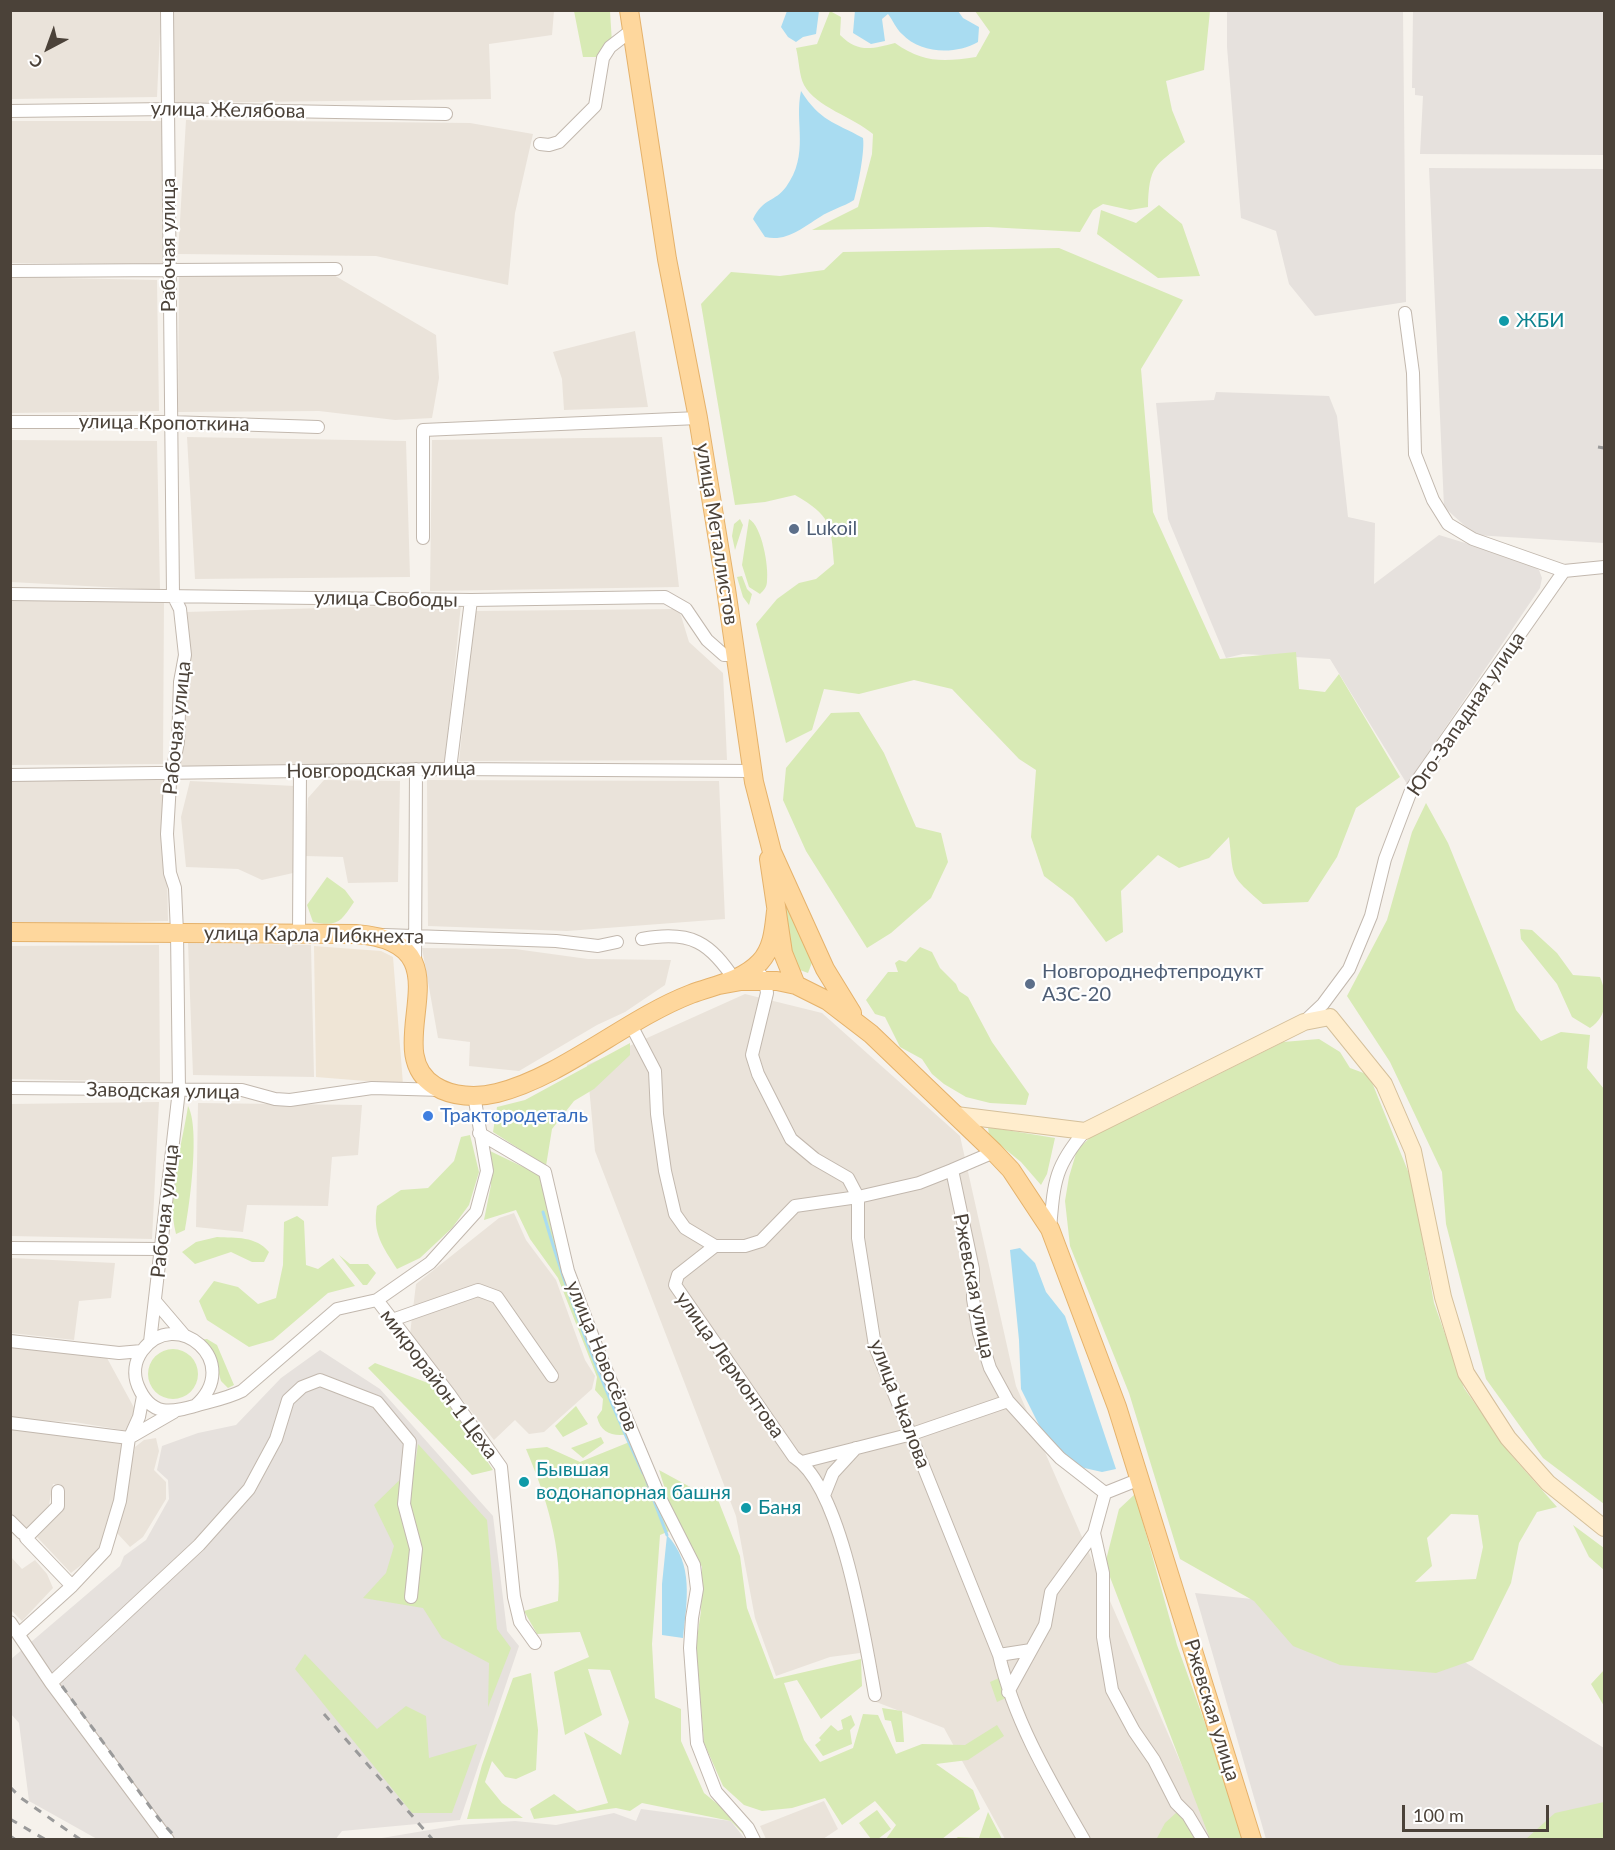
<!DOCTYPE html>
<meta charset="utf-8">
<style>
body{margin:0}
#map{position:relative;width:1615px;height:1850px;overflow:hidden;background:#f6f2ec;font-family:Lato,sans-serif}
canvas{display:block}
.frame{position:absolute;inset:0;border:12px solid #4b4239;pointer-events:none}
.north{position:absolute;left:18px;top:18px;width:60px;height:60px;-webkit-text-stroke:4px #fff;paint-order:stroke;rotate:221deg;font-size:16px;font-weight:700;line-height:24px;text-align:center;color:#4b4239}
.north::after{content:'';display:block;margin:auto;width:21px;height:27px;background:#4b4239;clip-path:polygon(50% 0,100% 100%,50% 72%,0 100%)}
.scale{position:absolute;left:1402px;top:1805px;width:147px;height:27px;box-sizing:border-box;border:3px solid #4b4239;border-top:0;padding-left:8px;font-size:18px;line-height:21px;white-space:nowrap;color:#4b4239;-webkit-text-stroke:4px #fff;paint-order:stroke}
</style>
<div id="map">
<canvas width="1615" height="1850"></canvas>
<div class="frame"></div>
<div class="north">С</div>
<div class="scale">100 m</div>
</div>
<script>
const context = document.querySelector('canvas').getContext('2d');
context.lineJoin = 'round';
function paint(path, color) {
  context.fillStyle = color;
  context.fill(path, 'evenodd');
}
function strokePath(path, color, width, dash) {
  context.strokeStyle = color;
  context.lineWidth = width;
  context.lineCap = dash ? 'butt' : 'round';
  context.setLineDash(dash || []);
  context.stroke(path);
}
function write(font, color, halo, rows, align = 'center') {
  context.font = font + ' Lato,sans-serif';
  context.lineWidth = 4.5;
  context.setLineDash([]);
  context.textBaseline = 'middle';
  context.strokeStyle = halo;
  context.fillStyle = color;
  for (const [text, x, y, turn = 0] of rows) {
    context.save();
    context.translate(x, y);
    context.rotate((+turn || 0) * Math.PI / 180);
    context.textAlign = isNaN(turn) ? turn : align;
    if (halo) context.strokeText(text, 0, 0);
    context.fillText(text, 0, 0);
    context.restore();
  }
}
const residential = new Path2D(`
 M 10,11 L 161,11 L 157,97 L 11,99 Z
 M 167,11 L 554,11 L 552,35 L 489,44 L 491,99 L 174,103 Z
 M 186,120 L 470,123 L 533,134 L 515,213 L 508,285 L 376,256 L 178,254 Z
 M 11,121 L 164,121 L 162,264 L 11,263 Z
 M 332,274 L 436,335 L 439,378 L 432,418 L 395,420 L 319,411 L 178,412 L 179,275 Z
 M 11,277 L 157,280 L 159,411 L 11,413 Z
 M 635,331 L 648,407 L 564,410 L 562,379 L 553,352 Z
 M 187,437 L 406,441 L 410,577 L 195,579 Z
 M 662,437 L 679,587 L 430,591 L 432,440 Z
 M 10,440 L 157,441 L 160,590 L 11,582 Z
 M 10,600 L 164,600 L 163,764 L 11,765 Z
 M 461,604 L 445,764 L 177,768 L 186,612 Z
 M 679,609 L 689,642 L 723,673 L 727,760 L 459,761 L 475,611 Z
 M 10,779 L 165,780 L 168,921 L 11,925 Z
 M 324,780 L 400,781 L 398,882 L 348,883 L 343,857 L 305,856 L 308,798 Z
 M 427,780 L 719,781 L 725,919 L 567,931 L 428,926 Z
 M 190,781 L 295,786 L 293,873 L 262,880 L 238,869 L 186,867 L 181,817 Z
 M 188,943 L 311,945 L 314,1077 L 193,1075 Z
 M 159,945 L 160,1082 L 11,1079 L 11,946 Z
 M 422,948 L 515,949 L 588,959 L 671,960 L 665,985 L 625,1012 L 597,1025 L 519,1071 L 469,1066 L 470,1042 L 438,1038 Z
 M 745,994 L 822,1013 L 960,1136 L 1016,1386 L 1214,1839 L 1005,1839 L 944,1728 L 871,1700 L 860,1653 L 830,1657 L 776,1676 L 755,1618 L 736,1516 L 595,1151 L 587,1065 Z
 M 159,1102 L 152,1239 L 11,1236 L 11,1104 Z
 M 198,1103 L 362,1105 L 358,1155 L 332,1157 L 328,1206 L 247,1205 L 243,1232 L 196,1227 Z
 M 514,1213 L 526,1240 L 556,1280 L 585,1360 L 595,1376 L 592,1389 L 544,1432 L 529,1434 L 515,1420 L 494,1440 L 410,1334 L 416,1284 L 499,1218 Z
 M 11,1258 L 115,1263 L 111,1298 L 79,1301 L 74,1340 L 11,1333 Z
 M 11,1345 L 107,1358 L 138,1415 L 128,1431 L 74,1422 L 11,1420 Z
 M 10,1429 L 126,1442 L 119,1491 L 102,1549 L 71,1573 L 37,1537 L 62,1511 L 61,1484 L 53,1484 L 49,1505 L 26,1529 L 11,1513 Z
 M 156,1438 L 159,1451 L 154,1470 L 166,1482 L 166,1499 L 143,1537 L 130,1547 L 117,1533 L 135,1447 L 144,1440 Z
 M 11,1557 L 22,1569 L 35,1560 L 47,1574 L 53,1588 L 22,1621 L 11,1610 Z
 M 824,1801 L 838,1829 L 823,1839 L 766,1839 L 760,1826 Z`);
const industrial = new Path2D(`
 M 1227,11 L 1403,11 L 1406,302 L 1315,316 L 1289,284 L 1276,231 L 1241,218 L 1227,47 Z
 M 1413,11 L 1604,11 L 1604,155 L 1420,154 L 1423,96 L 1415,95 L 1415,88 L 1412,88 Z
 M 1429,168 L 1604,169 L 1604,543 L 1475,535 L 1444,507 Z
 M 1216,392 L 1329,396 L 1337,416 L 1348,517 L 1375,523 L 1374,584 L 1439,535 L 1521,560 L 1539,570 L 1542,578 L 1540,588 L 1407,784 L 1330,659 L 1243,654 L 1226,658 L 1168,519 L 1156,403 L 1214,400 Z
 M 320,1350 L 380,1389 L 493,1516 L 507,1631 L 519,1646 L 460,1820 L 342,1831 L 335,1840 L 97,1839 L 29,1801 L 19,1723 L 11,1714 L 10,1660 L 120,1566 L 124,1556 L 146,1540 L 169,1499 L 168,1480 L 157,1470 L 162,1446 L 198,1433 L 236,1425 L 281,1378 Z
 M 1195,1593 L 1385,1613 L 1604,1748 L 1604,1839 L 1266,1839 Z
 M 641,1809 L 731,1821 L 745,1839 L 376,1839 L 459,1825 L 515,1821 L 556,1825 L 614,1813 L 636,1821 Z`);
const education = new Path2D(`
 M 314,946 L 381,951 L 393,957 L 403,1084 L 316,1077 Z`);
const green = new Path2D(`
 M 574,11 L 610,11 L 612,43 L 598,57 L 583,57 Z
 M 830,11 L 841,17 L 840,35 C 858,53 872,49 895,43 C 923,63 943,62 976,57 L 990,32 L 975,11 L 1210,11 L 1204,70 L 1166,81 L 1172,110 L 1185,142 C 1155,166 1149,165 1148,207 L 1130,210 L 1103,204 L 1093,210 L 1080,232 L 988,227 L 812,230 L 858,207 L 872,154 L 873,134 C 853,117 816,107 804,85 C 799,76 799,59 796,48 L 817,44 Z
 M 1159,205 L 1182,224 L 1200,276 L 1158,278 L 1097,234 L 1101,210 L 1136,223 Z
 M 1059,248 L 1183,300 L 1141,369 L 1153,512 L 1220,659 L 1296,652 L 1299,689 L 1325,692 L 1339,674 L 1400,777 L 1356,808 L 1337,857 L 1308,902 L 1263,904 C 1229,874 1234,880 1229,837 L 1209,858 L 1179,868 L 1158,855 L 1121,891 L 1123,932 L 1106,942 L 1073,898 L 1044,876 L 1031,837 L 1036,770 L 1019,759 L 952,689 L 914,680 L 859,694 L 824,689 L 812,730 L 786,743 L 756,624 L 777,599 L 799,583 L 816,579 L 834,564 C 831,524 831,516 795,495 L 765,502 L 735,505 L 701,304 L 731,272 L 780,276 L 824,270 L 843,252 Z
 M 740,519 L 743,525 L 735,550 L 732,536 L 734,524 Z
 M 749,519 C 762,526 769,567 767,581 C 767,587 764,590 760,594 L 749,587 L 742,565 Z
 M 742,576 L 747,589 L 752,594 L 749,605 L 743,597 L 737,577 Z
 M 859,712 L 884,753 L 916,827 L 941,833 L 948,862 L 931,898 L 891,933 L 867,948 L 806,851 L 783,800 L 786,768 L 831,713 Z
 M 1426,803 L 1448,843 L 1516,1010 L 1541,1041 L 1561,1032 L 1590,1035 L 1587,1068 L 1604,1089 L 1604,1504 L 1543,1458 L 1486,1379 L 1446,1224 L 1442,1172 L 1390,1062 L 1347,996 L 1387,920 L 1412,832 Z
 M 327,877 L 345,890 L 354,902 C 341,922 337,927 313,922 L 307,905 Z
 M 782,887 L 813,960 L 808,973 L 797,969 L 791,952 Z
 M 1520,929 L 1532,930 L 1557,953 L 1573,975 L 1600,977 C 1608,996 1608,1016 1590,1028 L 1572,1017 L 1557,984 L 1521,939 Z
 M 920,947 L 932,952 L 940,968 L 956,984 L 959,991 L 968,997 L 992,1042 L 1029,1094 L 1026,1105 L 990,1103 L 966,1097 L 944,1084 L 932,1074 L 922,1059 L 900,1047 L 885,1017 L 875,1014 L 866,1000 L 888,972 L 898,972 L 895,963 L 899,960 L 906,962 Z
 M 1319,1039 L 1340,1052 L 1350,1068 L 1369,1075 L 1412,1181 L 1434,1303 L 1464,1388 L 1512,1456 L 1557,1507 L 1537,1512 L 1519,1543 L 1511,1583 L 1473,1660 L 1436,1673 L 1340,1665 L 1293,1646 L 1254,1601 L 1180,1559 L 1129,1393 L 1070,1246 L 1065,1201 L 1069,1177 L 1077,1150 L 1097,1131 L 1139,1114 L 1283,1042 ZM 1451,1514 L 1478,1515 L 1483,1547 L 1476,1579 L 1415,1582 L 1432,1566 L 1427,1538 Z
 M 630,1043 L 630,1055 L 594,1089 L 574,1101 L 552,1129 L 546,1166 L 493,1132 L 497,1107 L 525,1100 Z
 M 188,1106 C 200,1128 190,1203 185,1230 L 176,1234 C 166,1193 182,1147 188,1106 Z
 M 988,1127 L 1055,1138 L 1047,1174 L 1041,1185 L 1021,1162 L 989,1136 Z
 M 470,1135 L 479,1172 L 469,1205 L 452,1228 L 420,1258 L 397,1269 C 383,1247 372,1233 377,1206 L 401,1190 L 428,1188 L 454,1161 L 461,1137 Z
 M 490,1151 L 542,1176 L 630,1434 C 614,1437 601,1434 597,1417 L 602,1410 L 603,1399 L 595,1390 L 597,1377 L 558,1278 L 530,1239 L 516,1210 L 484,1220 L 491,1185 Z
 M 297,1216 L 304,1221 L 306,1265 L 318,1269 L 333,1258 L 355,1286 L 328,1293 L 273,1340 L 249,1347 L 207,1320 L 199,1301 L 214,1281 L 238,1287 L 258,1304 L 276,1298 L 283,1265 L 284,1222 Z
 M 217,1237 C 236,1238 256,1236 269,1252 L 264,1262 L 252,1262 L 231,1252 L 195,1264 L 182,1252 L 196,1242 Z
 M 339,1255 L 350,1264 L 368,1264 L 376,1273 L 367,1285 L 363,1285 Z
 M 207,1339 L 217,1345 L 234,1385 L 228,1388 L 221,1381 L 214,1356 L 200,1340 Z
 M148 1374a25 25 0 1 1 50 0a25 25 0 1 1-50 0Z
 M 375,1363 L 436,1386 L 493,1470 L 472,1475 L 368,1368 Z
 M 576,1406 L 588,1424 L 563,1437 L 555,1426 Z
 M 601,1437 L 604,1443 L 583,1458 L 571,1448 Z
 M 632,1441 L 672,1530 L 660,1535 L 652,1644 L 655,1698 L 681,1709 L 681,1741 L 704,1793 L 736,1819 L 748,1839 L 731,1821 L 642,1803 L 630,1811 L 616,1808 L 534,1819 L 530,1809 L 554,1794 L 577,1811 L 608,1803 L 584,1732 L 621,1755 L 629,1722 L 610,1670 L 588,1669 L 602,1715 L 565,1735 L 554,1672 L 589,1657 L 580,1632 L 537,1634 L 524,1611 L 558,1601 C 563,1549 546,1496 526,1449 L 547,1447 L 580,1462 Z
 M 418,1444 L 487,1520 L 497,1629 L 511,1648 L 488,1707 L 489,1663 L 442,1638 L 423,1608 L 363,1598 L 386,1573 L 394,1546 L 374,1505 L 415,1465 Z
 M 659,1470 L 692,1488 L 713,1487 L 740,1556 L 747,1608 L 774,1679 L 861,1659 L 862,1686 L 821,1719 L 797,1680 L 784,1683 L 804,1740 L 820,1762 L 853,1748 L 863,1714 L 878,1715 L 896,1754 L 922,1744 L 965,1745 L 997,1725 L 1004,1736 L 968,1760 L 936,1764 L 973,1790 L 980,1809 L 942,1839 L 886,1839 L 896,1825 L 875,1801 L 842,1825 L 825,1798 L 792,1808 L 762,1811 L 744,1805 L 723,1786 L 704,1743 L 696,1645 L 701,1611 L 702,1567 L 671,1508 Z
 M 1135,1494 L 1177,1645 L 1230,1793 L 1243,1839 L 1210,1839 L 1105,1564 L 1119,1509 Z
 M 1573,1525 L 1604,1548 L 1604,1570 L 1589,1557 Z
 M 305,1654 L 377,1729 L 406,1706 L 426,1716 L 429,1758 L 477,1744 L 452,1813 L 412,1813 L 295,1669 Z
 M 1604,1670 L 1604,1706 L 1591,1684 Z
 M 531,1673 L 538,1730 L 536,1770 L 516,1779 L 505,1777 L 492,1761 L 485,1782 L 502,1803 L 523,1818 L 467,1819 L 482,1765 L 513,1678 Z
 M 999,1678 L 1006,1698 L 997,1702 L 990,1682 Z
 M 882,1708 L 902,1711 L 904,1742 L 896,1742 L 891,1721 L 885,1720 Z
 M 851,1715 L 855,1725 L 850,1730 L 852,1744 L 823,1756 L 815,1745 L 821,1740 L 819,1738 L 831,1725 L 838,1731 L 843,1729 L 841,1720 Z
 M 1604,1802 L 1604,1839 L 1526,1839 L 1555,1813 Z
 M 877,1810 L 891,1829 L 878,1839 L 871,1839 L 859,1823 Z
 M 988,1812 L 1002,1839 L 955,1839 L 958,1837 L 979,1838 Z
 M 1177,1812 L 1189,1826 L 1194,1839 L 1156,1840 L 1165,1823 Z`);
const water = new Path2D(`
 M 855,10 L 958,11 L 963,18 L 979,27 L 978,42 C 955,55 921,54 902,34 C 896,29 893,20 888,14 L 882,19 L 885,41 L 871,44 L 853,33 Z
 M 787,11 L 819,11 L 816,34 L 803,37 L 796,42 L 788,37 L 781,27 Z
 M 801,91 C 820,121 834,122 863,138 C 865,151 858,186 854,200 C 843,207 830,210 820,217 C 802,228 787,242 765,237 L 753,219 C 763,198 775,202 786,187 C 810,154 794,123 801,91 Z
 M 1020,1248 L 1035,1263 L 1046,1292 L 1065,1316 L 1116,1469 L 1102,1472 L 1080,1467 L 1044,1435 L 1021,1389 L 1019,1340 L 1010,1250 Z
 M 667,1535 C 694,1564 687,1601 683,1638 L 662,1635 L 662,1584 Z`);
const stream = new Path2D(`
 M 543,1212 C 569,1302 603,1388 643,1473
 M 647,1482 L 667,1535`);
const street = new Path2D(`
 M 10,111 L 169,109 L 446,114
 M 540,144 L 549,145 L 559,142 L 595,106 L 603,58 L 610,47 L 632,30
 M 10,271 L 336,269
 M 1405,313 L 1413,373 L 1415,454 L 1433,500 L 1448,524 L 1473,539 L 1564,571
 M 10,422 L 170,422 L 318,427
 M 423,538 L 423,430 L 698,418
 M 10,594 L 471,600 L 665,597 L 686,609 L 707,640 L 724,655 L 735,655
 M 450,769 L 471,600
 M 10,775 L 450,769 L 752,771
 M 299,933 L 300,771
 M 384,935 L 556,941 L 598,946 L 617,942
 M 642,939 C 691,930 710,942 736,982
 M 415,963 L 416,769
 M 761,975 L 765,980 L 767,993 L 752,1055 L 758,1074 L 791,1139 L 815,1159 L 848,1178 L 858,1197 L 858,1238 L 875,1346 L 999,1655 C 1014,1721 1050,1781 1084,1840
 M 1305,1021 L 1323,1004 L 1349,969 L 1371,916 L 1385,859 L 1412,788 L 1564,571 L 1604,567
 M 631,1025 L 655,1071 L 657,1114 L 665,1171 L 675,1214 L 685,1228 L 715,1246 L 678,1275 L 675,1285 L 794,1457 C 842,1487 865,1640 875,1695
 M 10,1088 L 242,1090 L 275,1099 L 290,1100 L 372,1088 L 443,1090
 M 479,1133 L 545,1172 L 568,1271 L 597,1348 L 660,1498 L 694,1565 L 697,1589 L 692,1618 L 690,1648 L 697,1743 L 716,1792 L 748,1828 L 754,1840
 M 994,1152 L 952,1170 L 973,1269 L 973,1299 L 979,1333 L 990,1368 L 1008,1401 L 1046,1443 L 1060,1458 L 1105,1493 L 1094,1533 L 1103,1573 L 1103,1637 L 1112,1690 L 1134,1731 L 1154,1760 L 1176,1803 L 1188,1815 L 1203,1840
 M 1050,1229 C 1054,1183 1054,1167 1085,1131
 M 715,1246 L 745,1246 L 761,1241 L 795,1206 L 858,1197 L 919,1183 L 952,1170
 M 10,1248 L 160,1249
 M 377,1300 L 450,1395 L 501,1467 L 514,1597 L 520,1622 L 535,1643
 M 155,1301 L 184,1335
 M 392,1320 L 478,1290 L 497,1297 L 552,1376
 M 10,1341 L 119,1353 L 142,1351
 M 150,1342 L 179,1090 L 177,932 L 175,888 L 170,873 L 167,834 L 170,783 L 178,742 L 180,682 L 185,655 L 180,609 L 173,595 L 167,10
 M 195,1406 C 245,1362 175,1305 142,1351 C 135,1361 133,1374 138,1386 C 151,1417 171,1413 198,1405 C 213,1401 228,1398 242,1391 L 337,1309 L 377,1300 L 430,1263 L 476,1212 L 487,1171 L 474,1095
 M 10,1423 L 129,1438
 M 130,1437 L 139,1417 L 143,1396
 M 129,1438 L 174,1412
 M 802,1462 L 912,1434 L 1008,1401
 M 58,1491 L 58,1506 L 26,1538 L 72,1586
 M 825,1493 L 833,1473 L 856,1448
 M 1105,1493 L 1140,1479
 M 10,1521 L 22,1533
 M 10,1622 L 51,1683 L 168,1840
 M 20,1633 L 72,1586 L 105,1551 L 120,1501 L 129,1438
 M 999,1655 L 1031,1650
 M 51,1683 L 199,1545 L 249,1489 L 276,1439 L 288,1400 L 302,1387 L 320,1380 L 377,1402 L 410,1442 L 404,1504 L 416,1549 L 411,1597
 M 1008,1692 L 1045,1625 L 1051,1592 L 1094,1533`);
const secondary = new Path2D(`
 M 956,1115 L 1085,1131 L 1304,1022 L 1330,1017 L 1384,1084 L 1413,1151 L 1443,1297 L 1466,1373 L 1508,1438 L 1548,1483 L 1604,1528`);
const primary = new Path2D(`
 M 629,10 L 667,259 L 698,418 L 726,589 L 754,782 L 772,852 L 825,969 L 852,1013
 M 769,859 L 783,953 L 796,985
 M 10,932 L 356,934 C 475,943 374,1049 435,1086 C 452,1097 477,1098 497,1093 C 564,1076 626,1019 691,994 C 715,985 742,981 760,962 C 773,948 774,929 776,911
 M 719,985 L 741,981 L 777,981 L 796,985 L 828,1001 L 871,1034 L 994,1152 L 1011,1170 L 1050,1229 L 1117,1407 L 1252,1840`);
const rail = new Path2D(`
 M 1598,447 L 1604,448
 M 62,1686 L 159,1819 L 178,1840
 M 324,1714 L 433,1840
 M 10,1787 L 21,1798 L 81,1840
 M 10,1819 L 46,1840
 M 10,1836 L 16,1840`);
const markers = [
 [1504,321,6,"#0f9aa8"],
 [794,529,6,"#5c6f8a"],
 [1030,984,6,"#5c6f8a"],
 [428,1116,6,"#3f7fe0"],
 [524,1482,6,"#0f9aa8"],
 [746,1508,6,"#0f9aa8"]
];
const streetNames = [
 ["улица Желябова",228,110,1],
 ["Рабочая улица",169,245,-90],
 ["улица Кропоткина",164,423,1],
 ["улица Металлистов",717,534,81],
 ["улица Свободы",386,599,1],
 ["Юго-Западная улица",1466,714,-56],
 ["Рабочая улица",177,728,-84],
 ["Новгородская улица",381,770,-1],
 ["улица Карла Либкнехта",314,935,1],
 ["Заводская улица",163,1091,1],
 ["Рабочая улица",165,1211,-84],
 ["Ржевская улица",974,1286,79],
 ["улица Новосёлов",602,1356,68],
 ["улица Лермонтова",730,1365,55],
 ["микрорайон 1 Цеха",439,1384,53],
 ["улица Чкалова",900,1404,69],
 ["Ржевская улица",1212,1710,73]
];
const cultureNames = [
 ["ЖБИ",1516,321],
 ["Бывшая",536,1470],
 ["водонапорная башня",536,1493],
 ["Баня",758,1508]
];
const serviceNames = [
 ["Lukoil",806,529],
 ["Новгороднефтепродукт",1042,972],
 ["АЗС-20",1042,995]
];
const shopNames = [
 ["Трактородеталь",440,1116]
];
paint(residential, '#eae3da');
paint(industrial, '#e6e1dd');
paint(education, '#efe5d6');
paint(green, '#d8eab5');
paint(water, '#a9dcf1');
strokePath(stream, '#a9dcf1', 3);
strokePath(street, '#c2b8ae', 14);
strokePath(secondary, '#d5c09b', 18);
strokePath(primary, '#e5b26b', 20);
strokePath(street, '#fff', 12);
strokePath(secondary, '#ffedcd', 16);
strokePath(primary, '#fed79d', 18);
strokePath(rail, '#9a9a9a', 3, [8, 8]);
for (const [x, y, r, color] of markers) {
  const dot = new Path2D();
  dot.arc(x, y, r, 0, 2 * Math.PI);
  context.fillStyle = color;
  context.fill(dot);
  strokePath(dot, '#fff', 2);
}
write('20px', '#4b4239', '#fff', streetNames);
write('20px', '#0d838f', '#fff', cultureNames, 'left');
write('20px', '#4e5e75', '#fff', serviceNames, 'left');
write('20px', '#366cbe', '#fff', shopNames, 'left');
</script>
